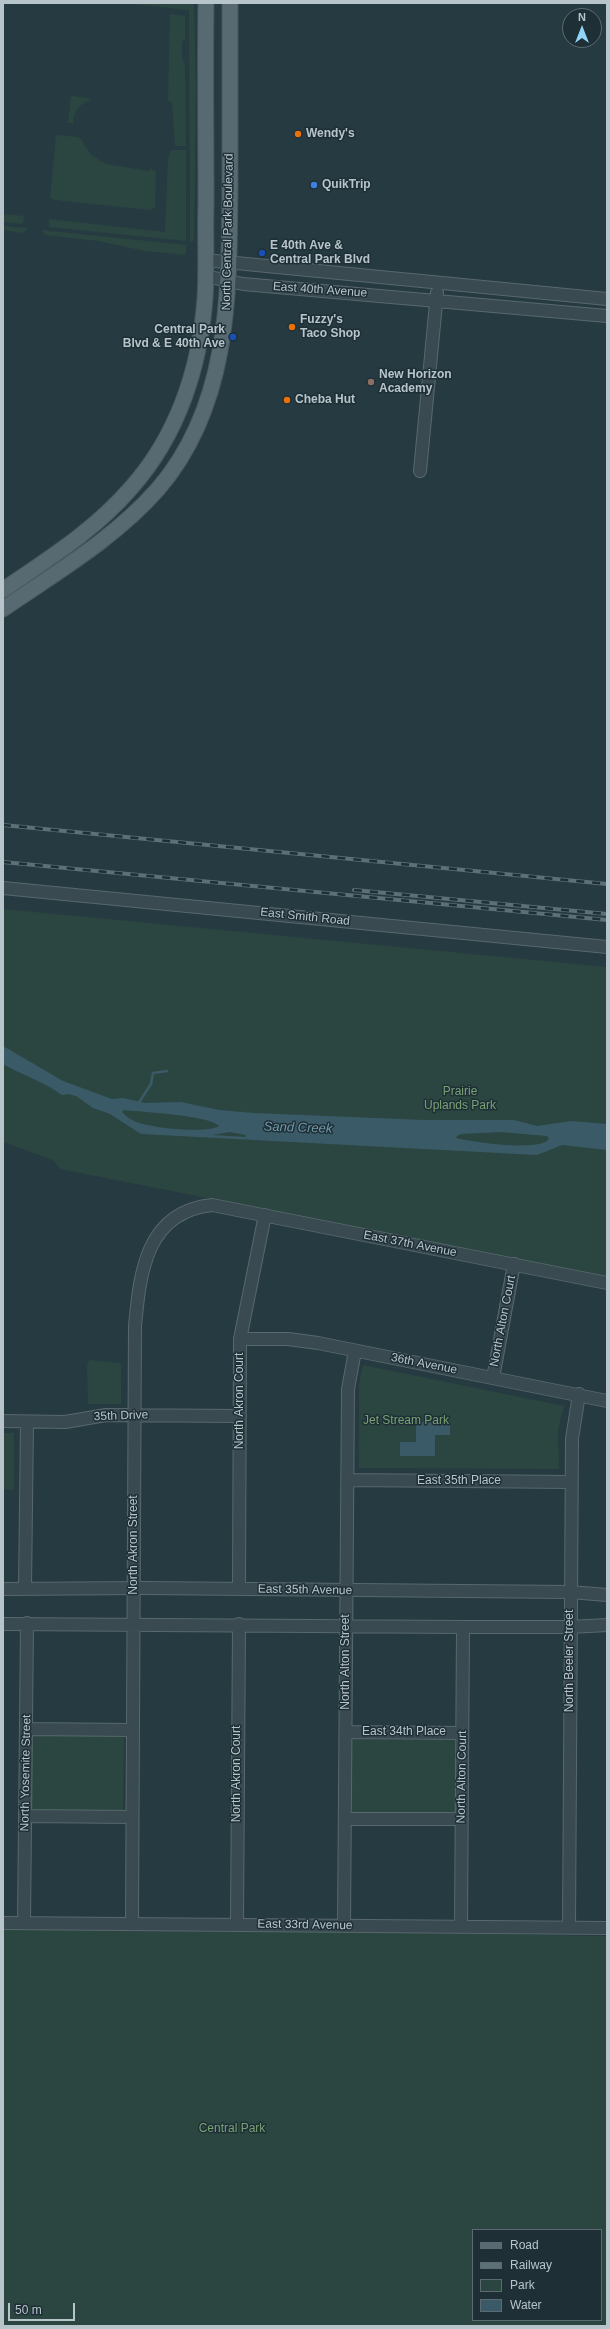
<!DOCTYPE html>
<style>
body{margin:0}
#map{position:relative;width:610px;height:2329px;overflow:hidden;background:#263a41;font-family:Helvetica,sans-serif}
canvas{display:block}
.frame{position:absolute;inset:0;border:4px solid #b7c5cb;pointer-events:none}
.legend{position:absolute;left:472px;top:2229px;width:130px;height:92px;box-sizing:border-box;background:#1f2f36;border:1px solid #5c6b72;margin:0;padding:5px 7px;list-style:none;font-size:12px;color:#b7c5cb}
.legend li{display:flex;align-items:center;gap:8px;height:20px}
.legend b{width:20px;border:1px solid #5c6b72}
.north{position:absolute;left:562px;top:8px;width:40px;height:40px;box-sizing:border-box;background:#1f2f36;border:1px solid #5c6b72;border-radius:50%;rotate:0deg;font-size:11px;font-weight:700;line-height:16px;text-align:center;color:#b7c5cb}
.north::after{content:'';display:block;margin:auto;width:14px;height:18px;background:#90d6f8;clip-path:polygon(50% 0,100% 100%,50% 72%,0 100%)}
.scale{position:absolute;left:8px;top:2303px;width:67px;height:18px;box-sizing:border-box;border:2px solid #b7c5cb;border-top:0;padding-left:5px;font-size:12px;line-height:14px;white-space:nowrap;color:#b7c5cb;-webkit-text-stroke:3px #1f2f36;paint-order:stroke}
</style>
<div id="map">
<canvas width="610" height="2329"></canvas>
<div class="frame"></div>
<ul class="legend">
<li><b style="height:5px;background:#586a71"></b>Road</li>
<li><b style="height:5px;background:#5c7078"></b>Railway</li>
<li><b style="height:11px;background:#2b4640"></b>Park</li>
<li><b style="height:11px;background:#3a5a68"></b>Water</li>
</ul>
<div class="north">N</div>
<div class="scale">50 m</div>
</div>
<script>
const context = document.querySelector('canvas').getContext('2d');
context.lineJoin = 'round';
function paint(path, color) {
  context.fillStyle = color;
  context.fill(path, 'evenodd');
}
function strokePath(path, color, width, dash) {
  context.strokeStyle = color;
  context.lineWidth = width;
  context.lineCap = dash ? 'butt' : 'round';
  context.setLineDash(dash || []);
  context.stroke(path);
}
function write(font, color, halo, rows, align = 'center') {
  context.font = font + ' Helvetica,sans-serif';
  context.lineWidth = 3;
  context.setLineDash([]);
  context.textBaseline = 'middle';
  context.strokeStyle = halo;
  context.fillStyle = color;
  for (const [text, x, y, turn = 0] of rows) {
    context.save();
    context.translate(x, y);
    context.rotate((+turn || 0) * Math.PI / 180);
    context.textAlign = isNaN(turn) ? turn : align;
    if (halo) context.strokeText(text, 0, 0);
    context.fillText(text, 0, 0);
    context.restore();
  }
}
const green = new Path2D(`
 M 123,3 L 194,3 L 196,89 L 194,241 L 190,241 L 189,10 Z
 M 170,14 L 185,16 L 185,39 L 182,42 L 182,59 L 185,63 L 186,146 L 175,146 L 172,103 L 168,100 Z
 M 71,96 L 92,99 C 80,104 74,109 73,123 L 68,123 Z
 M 56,135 L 77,137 L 81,139 L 91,155 L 106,164 L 149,171 L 150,169 L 156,171 L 155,208 L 150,210 L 55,200 L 50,198 Z
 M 171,150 L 186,150 L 186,241 L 49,227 L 49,219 L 165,232 L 168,158 Z
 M 3,214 L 24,216 L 23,224 L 3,222 Z
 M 3,226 L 28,228 L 23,233 L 3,230 Z
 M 41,230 L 186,245 L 186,255 L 145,251 L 98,241 L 45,235 Z
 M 3,909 L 607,967 L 607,1277 L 60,1169 L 53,1160 L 3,1142 Z
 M 89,1360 L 121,1363 L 121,1404 L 88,1404 L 87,1367 Z
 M 363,1365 L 564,1406 L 558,1430 L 559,1469 L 359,1468 L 359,1384 Z
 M 3,1433 L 14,1433 L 14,1490 L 3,1489 Z
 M 32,1735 L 124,1736 L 123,1811 L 31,1810 Z
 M 352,1738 L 455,1738 L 455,1813 L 352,1812 Z
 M 3,1930 L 237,1930 L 607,1936 L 607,2326 L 3,2326 ZM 473,2230 L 601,2230 L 601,2320 L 473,2320 Z`);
const water = new Path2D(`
 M 3,1046 L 63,1081 L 112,1099 L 123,1098 L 145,1103 L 181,1102 L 219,1110 L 254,1113 L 424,1120 L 514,1120 L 537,1126 L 571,1121 L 607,1124 L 607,1150 L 562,1145 L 537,1155 L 141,1134 L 110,1114 L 93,1108 L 76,1096 L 68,1094 L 62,1095 C 45,1082 22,1075 3,1064 ZM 124,1110 C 142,1112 208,1115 219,1126 C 207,1134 148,1128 134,1121 C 130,1119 125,1116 122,1112 ZM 230,1132 L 245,1135 L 246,1137 L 212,1135 ZM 500,1132 L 547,1136 L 549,1139 C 540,1152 472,1142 456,1138 L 457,1136 L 461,1134 Z
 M 416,1422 L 450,1422 L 450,1435 L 435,1435 L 435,1456 L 400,1456 L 400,1442 L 416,1442 Z`);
const stream = new Path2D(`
 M 138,1104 L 151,1084 L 153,1073 L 167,1071`);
const minor = new Path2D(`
 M 205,260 L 607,299
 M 205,276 L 243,284 L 607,316
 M 420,471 L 437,293
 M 3,888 L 607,947
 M 240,1339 L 288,1339 L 318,1343 L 607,1401
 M 493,1378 L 514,1264
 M 3,1421 L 65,1422 L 106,1415 L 240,1416
 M 347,1480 L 571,1482
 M 3,1589 L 143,1588 L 570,1592 L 607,1595
 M 25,1589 L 27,1422
 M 239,1589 L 240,1339 L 265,1215
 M 3,1624 L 463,1627 L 570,1627 L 607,1625
 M 26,1729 L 133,1730
 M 346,1732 L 462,1733
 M 25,1816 L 132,1817
 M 345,1819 L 462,1819
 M 3,1923 L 607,1928
 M 24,1923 L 27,1623
 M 132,1923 L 135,1326 C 140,1272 146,1212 212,1205 L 607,1283
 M 237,1924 L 239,1624
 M 344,1926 L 348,1389 L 355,1351
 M 461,1926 L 463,1627
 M 569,1928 L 572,1439 L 579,1394`);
const major = new Path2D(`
 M 3,590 C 48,559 95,530 131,488 C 178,435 200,367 205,298 C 207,267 205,235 206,204 C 206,137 205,70 206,3
 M 3,609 C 57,572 115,538 158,489 C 232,403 229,288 230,182 C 230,122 230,63 230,3`);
const rail = new Path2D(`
 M 3,825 L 607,884
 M 3,862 L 607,920
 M 354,890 L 607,914`);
const markers = [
 [298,134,4,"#e8710a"],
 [314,185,4,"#3f7fe0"],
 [262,253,4,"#1a4fb4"],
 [292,327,4,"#e8710a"],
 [233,337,4,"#1a4fb4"],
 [371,382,4,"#8d6e63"],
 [287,400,4,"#e8710a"]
];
const poiNames = [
 ["Wendy's",306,134],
 ["QuikTrip",322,185],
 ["E 40th Ave &",270,246],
 ["Central Park Blvd",270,260],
 ["Fuzzy's",300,320],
 ["Taco Shop",300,334],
 ["Central Park",225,330,"right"],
 ["Blvd & E 40th Ave",225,344,"right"],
 ["New Horizon",379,375],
 ["Academy",379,389],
 ["Cheba Hut",295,400]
];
const streetNames = [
 ["North Central Park Boulevard",228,232,-89],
 ["East 40th Avenue",320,290,4],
 ["East Smith Road",305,917,6],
 ["East 37th Avenue",410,1244,11],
 ["North Alton Court",503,1321,-79],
 ["36th Avenue",424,1364,11],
 ["North Akron Court",240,1401,-90],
 ["35th Drive",121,1416,-2],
 ["East 35th Place",459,1481],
 ["North Akron Street",134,1545,-90],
 ["East 35th Avenue",305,1590,1],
 ["North Beeler Street",570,1661,-90],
 ["North Alton Street",346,1662,-90],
 ["East 34th Place",404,1732],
 ["North Yosemite Street",26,1773,-89],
 ["North Akron Court",237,1774,-90],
 ["North Alton Court",462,1777,-89],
 ["East 33rd Avenue",305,1925,1]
];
const parkNames = [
 ["Prairie",460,1092],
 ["Uplands Park",460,1106],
 ["Jet Stream Park",406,1421],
 ["Central Park",232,2129]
];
const waterNames = [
 ["Sand Creek",298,1128,2]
];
paint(green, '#2b4640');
paint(water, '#3a5a68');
strokePath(stream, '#3a5a68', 2.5);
strokePath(minor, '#58686e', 14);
strokePath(major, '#47565d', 17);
strokePath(minor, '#3a4a51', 12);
strokePath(major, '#586a71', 15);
strokePath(rail, '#5c7078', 4);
strokePath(rail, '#1f2f36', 2.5, [8]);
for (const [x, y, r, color] of markers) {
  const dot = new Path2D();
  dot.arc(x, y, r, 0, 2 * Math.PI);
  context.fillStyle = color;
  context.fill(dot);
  strokePath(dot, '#1f2f36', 1.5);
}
write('bold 12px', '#b7c5cb', '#1f2f36', poiNames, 'left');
write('12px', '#b7c5cb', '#1f2f36', streetNames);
write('12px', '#78a175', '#1f2f36', parkNames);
write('italic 13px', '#7199aa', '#1f2f36', waterNames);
</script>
